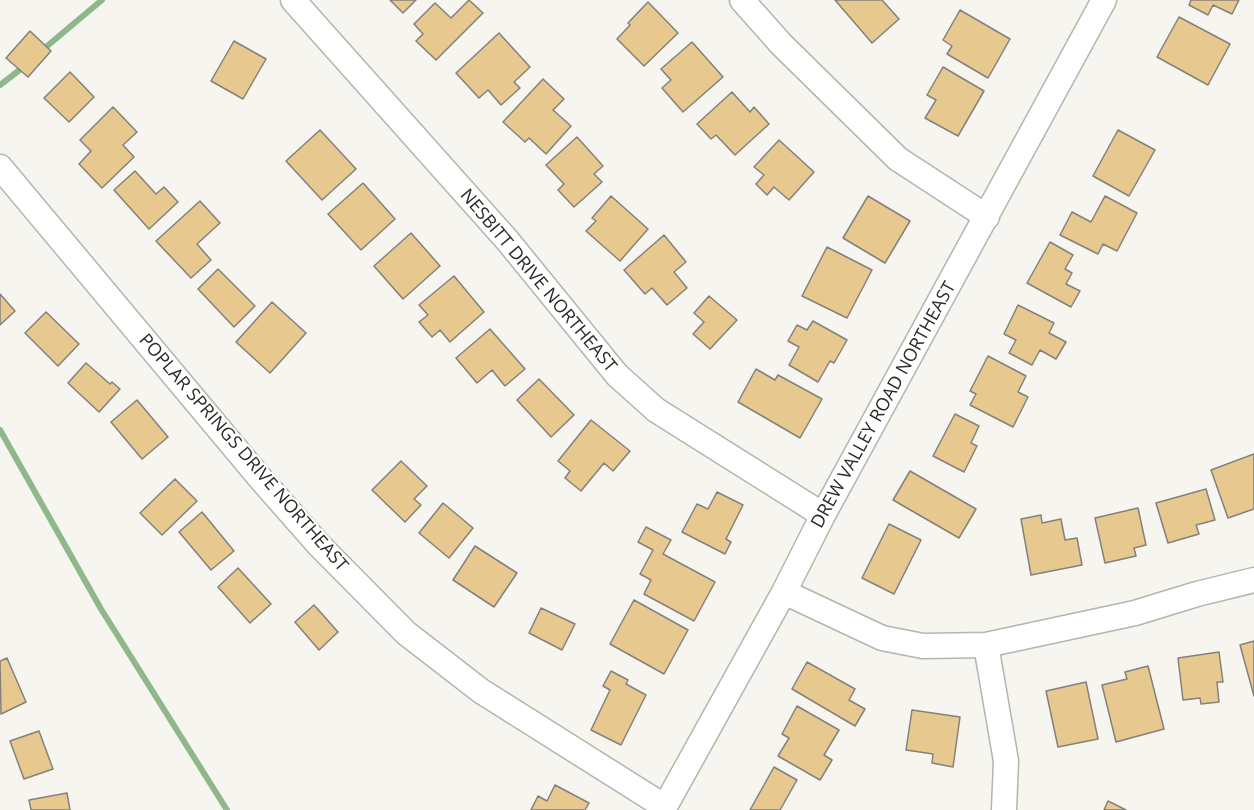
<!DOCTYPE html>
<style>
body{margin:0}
canvas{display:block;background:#f6f5ef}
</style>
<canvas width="1254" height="810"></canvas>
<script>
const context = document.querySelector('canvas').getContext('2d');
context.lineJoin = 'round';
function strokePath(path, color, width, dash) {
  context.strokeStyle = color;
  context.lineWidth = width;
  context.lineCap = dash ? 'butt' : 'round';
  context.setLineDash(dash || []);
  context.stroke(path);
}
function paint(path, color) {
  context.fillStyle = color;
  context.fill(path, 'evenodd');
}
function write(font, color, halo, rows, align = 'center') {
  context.font = font + ' "Open Sans",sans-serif';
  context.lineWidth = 4.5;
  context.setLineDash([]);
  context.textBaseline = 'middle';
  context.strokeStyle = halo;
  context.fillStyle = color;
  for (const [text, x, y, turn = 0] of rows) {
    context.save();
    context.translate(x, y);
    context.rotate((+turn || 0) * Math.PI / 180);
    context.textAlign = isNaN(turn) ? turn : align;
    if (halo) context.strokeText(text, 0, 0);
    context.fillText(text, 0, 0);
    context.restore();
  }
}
const stream = new Path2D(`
 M 40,52 L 102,0
 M 0,85 L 26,65
 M 0,430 L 101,609 L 227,810`);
const building = new Path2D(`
 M 390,0 L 416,0 L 403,13 Z
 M 469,0 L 483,13 L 436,60 L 416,41 L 423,34 L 414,24 L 435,3 L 451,18 Z
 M 835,0 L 882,0 L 899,19 L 872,43 Z
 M 1191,0 L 1239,0 L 1232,14 L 1213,5 L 1208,15 L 1189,5 Z
 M 648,2 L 678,33 L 644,66 L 617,39 L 630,25 L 628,23 Z
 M 960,10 L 1010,39 L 988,78 L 947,54 L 952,46 L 943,40 Z
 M 1179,17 L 1230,44 L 1208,85 L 1157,57 Z
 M 30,31 L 51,51 L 28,77 L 6,58 Z
 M 499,33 L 530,67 L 514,82 L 520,88 L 501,105 L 488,90 L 479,98 L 456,73 Z
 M 234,41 L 266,59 L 243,99 L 211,81 Z
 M 692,42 L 723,77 L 683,112 L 662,88 L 671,80 L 661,69 Z
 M 943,67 L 984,91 L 958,136 L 925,118 L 936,100 L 927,95 Z
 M 70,72 L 94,97 L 69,122 L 44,98 Z
 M 543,79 L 564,99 L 553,110 L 571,126 L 546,154 L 529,138 L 525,142 L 503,122 Z
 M 732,92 L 750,112 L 754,107 L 769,124 L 735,155 L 716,135 L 711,139 L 697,124 Z
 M 113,107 L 137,132 L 123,145 L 134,157 L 102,188 L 79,164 L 91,151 L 80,140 Z
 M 320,130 L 356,169 L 322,200 L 286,161 Z
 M 1118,130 L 1155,150 L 1129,196 L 1093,176 Z
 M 577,137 L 603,166 L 594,174 L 602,182 L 574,207 L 558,190 L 564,184 L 546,165 Z
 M 779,140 L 814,172 L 789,200 L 774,187 L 767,195 L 756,184 L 764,175 L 754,167 Z
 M 135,171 L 156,194 L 164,187 L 178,202 L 149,229 L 114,190 Z
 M 363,183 L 395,219 L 361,250 L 328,214 Z
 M 611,196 L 648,229 L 620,261 L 586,231 L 596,221 L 592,218 Z
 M 868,196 L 910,221 L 885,263 L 843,238 Z
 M 1105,196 L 1137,213 L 1117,251 L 1103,244 L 1098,254 L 1060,235 L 1072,212 L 1091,222 Z
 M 200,201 L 220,223 L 197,244 L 211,260 L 191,278 L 156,241 Z
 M 411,233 L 440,266 L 403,299 L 374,266 Z
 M 664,235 L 686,262 L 674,272 L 687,288 L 667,305 L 652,288 L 645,294 L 624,270 Z
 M 1050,242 L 1073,255 L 1065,269 L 1072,273 L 1066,284 L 1080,291 L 1071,307 L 1027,283 Z
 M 827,247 L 872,270 L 847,318 L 802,296 Z
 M 218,269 L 255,306 L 234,327 L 198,289 Z
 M 454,276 L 484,312 L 450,342 L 440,330 L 432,337 L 419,322 L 428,315 L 419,305 Z
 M 0,294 L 15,311 L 0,325 Z
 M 709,296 L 737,320 L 710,349 L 693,334 L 704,322 L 694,313 Z
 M 272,302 L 306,333 L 270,373 L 236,342 Z
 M 1018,305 L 1054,323 L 1049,333 L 1066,342 L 1056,359 L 1040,350 L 1032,365 L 1009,353 L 1016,340 L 1004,334 Z
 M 46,312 L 79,344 L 58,366 L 25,333 Z
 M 813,321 L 847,340 L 834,363 L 830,361 L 818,382 L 789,365 L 799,347 L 788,341 L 797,325 L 807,330 Z
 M 490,329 L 525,369 L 505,386 L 492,370 L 477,383 L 456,358 Z
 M 988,356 L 1026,376 L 1018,392 L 1028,397 L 1013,427 L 970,405 L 976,394 L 970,391 Z
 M 86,363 L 110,384 L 112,382 L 120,389 L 99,412 L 68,383 Z
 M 756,369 L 775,380 L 778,375 L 822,399 L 800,438 L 738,402 Z
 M 539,379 L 574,415 L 551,437 L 517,400 Z
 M 137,400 L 168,437 L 142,459 L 111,422 Z
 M 955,414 L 979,426 L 971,443 L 977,446 L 964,472 L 933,456 Z
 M 591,420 L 630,451 L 613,471 L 604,463 L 581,491 L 565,478 L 570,471 L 558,461 Z
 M 1254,454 L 1254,509 L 1228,518 L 1211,470 Z
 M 401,461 L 427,486 L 414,499 L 421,505 L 405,522 L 372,490 Z
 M 910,471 L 976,509 L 959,538 L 893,500 Z
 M 175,479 L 197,501 L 162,535 L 140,513 Z
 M 1206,489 L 1215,520 L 1196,525 L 1199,534 L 1168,543 L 1156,503 Z
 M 717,492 L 743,505 L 726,539 L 731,542 L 725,554 L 682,532 L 697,504 L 708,509 Z
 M 443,503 L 473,528 L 449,558 L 419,533 Z
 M 1138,508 L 1146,545 L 1134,548 L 1136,556 L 1105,563 L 1095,518 Z
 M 202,512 L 234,551 L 211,570 L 179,532 Z
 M 1041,515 L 1042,523 L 1061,519 L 1065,540 L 1077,538 L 1082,565 L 1031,575 L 1021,519 Z
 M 889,524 L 921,540 L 894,594 L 862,578 Z
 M 646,527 L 671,540 L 663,554 L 715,582 L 694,621 L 644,594 L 651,580 L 640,574 L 653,550 L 638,542 Z
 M 475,546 L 517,573 L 494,607 L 453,580 Z
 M 238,568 L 271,604 L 250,623 L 218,587 Z
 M 634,600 L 688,630 L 664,674 L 610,644 Z
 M 314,605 L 338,632 L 319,650 L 295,622 Z
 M 541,608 L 575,624 L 562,650 L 529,633 Z
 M 1254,641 L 1254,696 L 1240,645 Z
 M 1219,652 L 1223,682 L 1217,682 L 1219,702 L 1201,704 L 1200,698 L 1183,700 L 1178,658 Z
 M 7,658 L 26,702 L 1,714 L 0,661 Z
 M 807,662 L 855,689 L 849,700 L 865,709 L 855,726 L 792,689 Z
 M 1148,666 L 1164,729 L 1116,742 L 1102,685 L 1127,679 L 1125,672 Z
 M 611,671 L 628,680 L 626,684 L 646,695 L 621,745 L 591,730 L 610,690 L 603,686 Z
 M 1086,682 L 1098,739 L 1058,747 L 1046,691 Z
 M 797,706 L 839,730 L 824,755 L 832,760 L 820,780 L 778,756 L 789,738 L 782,734 Z
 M 912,710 L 960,717 L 953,767 L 932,763 L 933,754 L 906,750 Z
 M 39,731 L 53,769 L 24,779 L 10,741 Z
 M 774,767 L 797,780 L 780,810 L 750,810 Z
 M 555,785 L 589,803 L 585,810 L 531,810 L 538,796 L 547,801 Z
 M 67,793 L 70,810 L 31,810 L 29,800 Z
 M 1108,801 L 1126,810 L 1104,810 Z`);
const minor = new Path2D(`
 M 293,0 L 507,240 L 617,375 L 656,410 L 823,515
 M 742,0 L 781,44 L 898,159 L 987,217
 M 0,167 L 260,478 L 318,544 L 406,633 L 481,691 L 665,807
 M 784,592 L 882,638 L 923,646 L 986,645 L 1135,613 L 1197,594 L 1254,580
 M 986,645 L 1006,761 L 1004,810
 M 663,810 L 784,592 L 823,515 L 1104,0`);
const streetNames = [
 ["NESBITT DRIVE NORTHEAST",538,281,50],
 ["DREW VALLEY ROAD NORTHEAST",884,405,-61],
 ["POPLAR SPRINGS DRIVE NORTHEAST",243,453,49]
];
strokePath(stream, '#8eb889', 6);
paint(building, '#e7c990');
strokePath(building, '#84817c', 1.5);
strokePath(minor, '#b5b4ae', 27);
strokePath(minor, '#fff', 24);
write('18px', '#2a2a27', '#fff', streetNames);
</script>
